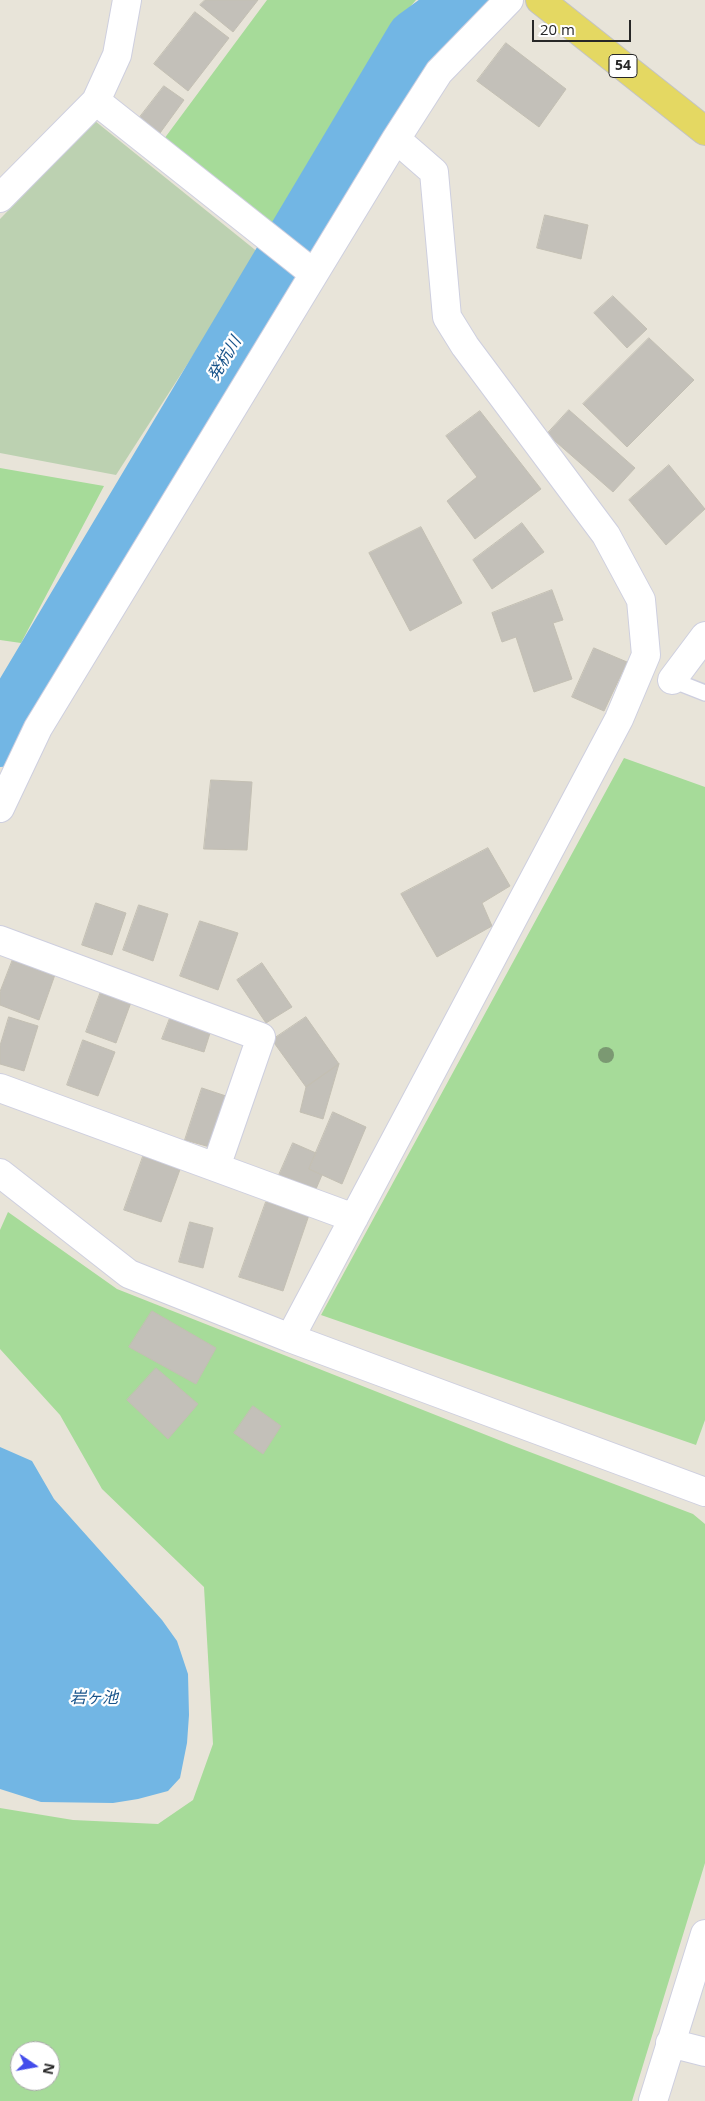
<!DOCTYPE html>
<meta charset="utf-8">
<style>
body{margin:0}
#map{position:relative;width:705px;height:2101px;overflow:hidden;background:#e8e4d9;font-family:"Open Sans",sans-serif}
canvas{display:block}
.north{position:absolute;left:10px;top:2041px;width:50px;height:50px;box-sizing:border-box;background:#fff;border:1px solid #a9a9a9;border-radius:50%;rotate:102deg;font-size:14px;font-weight:700;line-height:20px;text-align:center;color:#272727}
.north::after{content:'';display:block;margin:auto;width:18px;height:22px;background:#434ceb;clip-path:polygon(50% 0,100% 100%,50% 72%,0 100%)}
.scale{position:absolute;left:532px;top:20px;width:99px;height:22px;box-sizing:border-box;border:2px solid #272727;border-top:0;padding-left:6px;font-size:15px;line-height:18px;white-space:nowrap;color:#272727;-webkit-text-stroke:4px #fff;paint-order:stroke}
</style>
<div id="map">
<canvas width="705" height="2101"></canvas>
<div class="north">N</div>
<div class="scale">20 m</div>
</div>
<script>
const context = document.querySelector('canvas').getContext('2d');
context.lineJoin = 'round';
function paint(path, color) {
  context.fillStyle = color;
  context.fill(path, 'evenodd');
}
function strokePath(path, color, width, dash) {
  context.strokeStyle = color;
  context.lineWidth = width;
  context.lineCap = dash ? 'butt' : 'round';
  context.setLineDash(dash || []);
  context.stroke(path);
}
function write(font, color, halo, rows, align = 'center') {
  context.font = font + ' "Open Sans","Noto Sans JP",sans-serif';
  context.lineWidth = 4.5;
  context.setLineDash([]);
  context.textBaseline = 'middle';
  context.strokeStyle = halo;
  context.fillStyle = color;
  for (const [text, x, y, turn = 0] of rows) {
    context.save();
    context.translate(x, y);
    context.rotate((+turn || 0) * Math.PI / 180);
    context.textAlign = isNaN(turn) ? turn : align;
    if (halo) context.strokeText(text, 0, 0);
    context.fillText(text, 0, 0);
    context.restore();
  }
}
const green = new Path2D(`
 M 267,0 L 416,0 L 397,22 L 275,229 L 164,139 Z
 M 0,468 L 104,486 L 21,643 L 0,640 Z
 M 624,758 L 705,787 L 705,1420 L 696,1445 L 321,1315 Z
 M 8,1212 L 117,1289 L 514,1446 L 693,1514 L 705,1524 L 705,1863 L 632,2101 L 0,2101 L 0,1808 L 73,1820 L 158,1824 L 193,1800 L 213,1744 L 204,1587 L 102,1489 L 60,1415 L 0,1349 L 0,1230 ZM 20,2051 L 50,2051 L 50,2081 L 20,2081 Z`);
const cemetery = new Path2D(`
 M 95,121 L 259,253 L 116,475 L 0,453 L 0,219 Z`);
const water = new Path2D(`
 M 0,1447 L 32,1461 L 54,1499 L 162,1620 L 177,1641 L 188,1674 L 189,1715 L 187,1743 L 180,1778 L 168,1791 L 138,1799 L 113,1803 L 41,1802 L 0,1789 Z`);
const river = new Path2D(`
 M 0,737 L 416,39 L 470,0`);
const building = new Path2D(`
 M 205,0 L 258,0 L 233,32 L 200,5 Z
 M 195,12 L 229,38 L 188,91 L 154,64 Z
 M 506,43 L 566,89 L 539,127 L 477,81 Z
 M 164,86 L 184,100 L 160,133 L 140,117 Z
 M 545,215 L 588,225 L 581,259 L 537,248 Z
 M 613,296 L 647,329 L 627,348 L 594,313 Z
 M 649,338 L 694,380 L 627,447 L 583,404 Z
 M 569,410 L 635,468 L 613,492 L 547,434 Z
 M 480,411 L 541,489 L 475,539 L 447,501 L 477,477 L 446,436 Z
 M 669,465 L 705,509 L 666,545 L 629,500 Z
 M 522,523 L 544,552 L 492,589 L 473,560 Z
 M 421,527 L 462,603 L 410,631 L 369,553 Z
 M 552,590 L 563,620 L 553,623 L 572,679 L 534,692 L 516,637 L 502,642 L 492,613 Z
 M 594,648 L 627,662 L 604,711 L 572,697 Z
 M 211,780 L 252,782 L 247,850 L 204,849 Z
 M 488,848 L 510,886 L 482,903 L 492,926 L 437,957 L 401,894 Z
 M 96,903 L 126,913 L 112,955 L 82,945 Z
 M 139,905 L 168,914 L 153,961 L 123,950 Z
 M 200,921 L 238,933 L 218,990 L 180,976 Z
 M 15,954 L 57,969 L 39,1020 L 0,1005 L 0,992 Z
 M 262,963 L 292,1007 L 266,1023 L 237,980 Z
 M 103,986 L 133,997 L 116,1043 L 86,1032 Z
 M 172,1013 L 212,1027 L 204,1052 L 162,1039 Z
 M 9,1017 L 38,1026 L 24,1071 L 0,1064 L 0,1046 Z
 M 306,1017 L 339,1064 L 306,1087 L 272,1040 Z
 M 83,1040 L 115,1052 L 98,1096 L 67,1085 Z
 M 339,1064 L 323,1119 L 300,1112 L 306,1087 Z
 M 202,1088 L 226,1096 L 210,1147 L 185,1140 Z
 M 333,1112 L 366,1127 L 342,1184 L 309,1169 Z
 M 293,1143 L 316,1153 L 309,1169 L 322,1175 L 316,1189 L 279,1175 Z
 M 145,1151 L 182,1164 L 161,1222 L 124,1210 Z
 M 266,1202 L 309,1215 L 283,1291 L 239,1277 Z
 M 190,1222 L 213,1228 L 203,1268 L 179,1262 Z
 M 152,1311 L 216,1348 L 196,1384 L 129,1347 Z
 M 156,1368 L 198,1404 L 168,1439 L 127,1400 Z
 M 253,1406 L 281,1426 L 263,1454 L 234,1433 Z`);
const lane = new Path2D(`
 M 672,680 L 705,693`);
const street = new Path2D(`
 M 96,101 L 313,273
 M 0,198 L 96,101 L 117,55 L 127,0
 M 672,680 L 705,636
 M 0,808 L 38,728 L 396,139
 M 0,940 L 261,1037 L 216,1167
 M 0,1088 L 354,1218
 M 0,1173 L 129,1274 L 290,1338 L 705,1492
 M 290,1338 L 619,719 L 646,655 L 641,600 L 606,535 L 465,346 L 447,317 L 434,172 L 396,139 L 439,72 L 509,0
 M 670,2043 L 705,2052
 M 653,2101 L 705,1934`);
const primary = new Path2D(`
 M 540,0 L 705,131`);
const trees = [
 [606,1055]
];
const shields = [
 [623,66,28]
];
const shieldNames = [
 ["54",623,66]
];
const waterNames = [
 ["発杭川",225,359,-59],
 ["岩ヶ池",94,1698]
];
paint(green, '#a6db99');
paint(cemetery, '#bcd1b1');
paint(water, '#72b6e4');
strokePath(river, '#72b6e4', 60);
paint(building, '#c3c0b9');
strokePath(building, '#c3bfb3', 1);
strokePath(lane, '#cecfdf', 18);
strokePath(street, '#cecfdf', 30);
strokePath(primary, '#c3c3c3', 30);
strokePath(lane, '#fff', 15);
strokePath(street, '#fff', 28);
strokePath(primary, '#e4d862', 28);
context.fillStyle = '#7b9972';
for (const [x, y] of trees) {
  context.beginPath();
  context.arc(x, y, 8, 0, 2 * Math.PI);
  context.fill();
}
for (const [x, y, w] of shields) {
  const box = new Path2D();
  box.roundRect(x - w / 2, y - 11.5, w, 23, 4);
  context.fillStyle = '#fff';
  context.fill(box);
  strokePath(box, '#272727', 1);
}
write('bold 14px', '#272727', null, shieldNames);
write('italic 16px', '#17538a', '#fff', waterNames);
</script>
